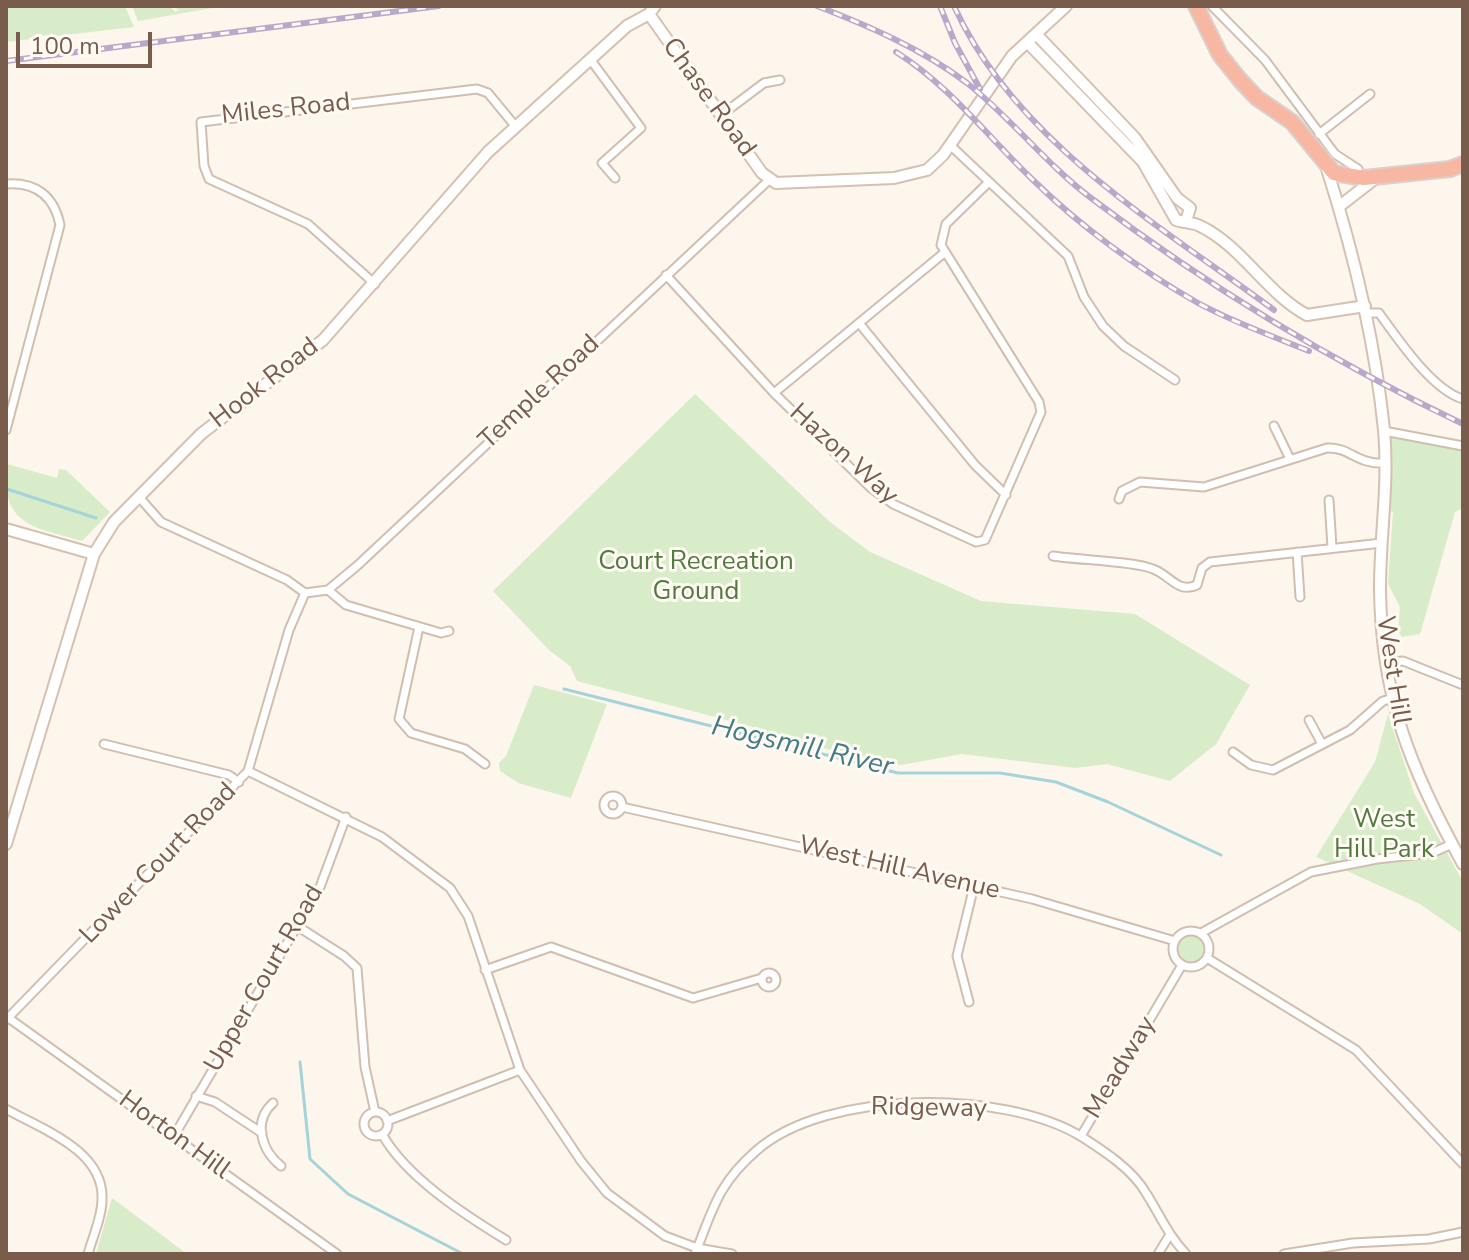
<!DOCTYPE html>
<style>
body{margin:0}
#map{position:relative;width:1469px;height:1260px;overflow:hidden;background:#fdf6ec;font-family:"Nunito Sans",sans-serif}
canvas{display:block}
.frame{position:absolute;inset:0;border:8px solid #7a5c4d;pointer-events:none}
.scale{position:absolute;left:16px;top:32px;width:136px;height:36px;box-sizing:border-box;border:4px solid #7a5c4d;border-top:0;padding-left:10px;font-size:24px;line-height:28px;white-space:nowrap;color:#7a5c4d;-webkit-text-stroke:6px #fffaf3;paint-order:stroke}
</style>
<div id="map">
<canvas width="1469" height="1260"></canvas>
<div class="frame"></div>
<div class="scale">100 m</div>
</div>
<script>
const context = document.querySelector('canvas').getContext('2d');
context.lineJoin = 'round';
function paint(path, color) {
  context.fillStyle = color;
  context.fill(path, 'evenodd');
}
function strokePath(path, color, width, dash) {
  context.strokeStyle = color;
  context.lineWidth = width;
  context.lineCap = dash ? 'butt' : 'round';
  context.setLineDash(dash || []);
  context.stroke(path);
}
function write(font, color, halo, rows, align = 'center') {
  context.font = font + ' "Nunito Sans",sans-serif';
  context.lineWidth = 6;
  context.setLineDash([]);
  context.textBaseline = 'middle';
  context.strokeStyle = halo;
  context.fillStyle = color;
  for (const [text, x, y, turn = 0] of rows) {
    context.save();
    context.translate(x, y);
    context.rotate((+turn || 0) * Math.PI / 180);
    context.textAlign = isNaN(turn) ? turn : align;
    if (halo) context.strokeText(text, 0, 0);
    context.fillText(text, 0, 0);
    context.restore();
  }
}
const green = new Path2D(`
 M 6,6 L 125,6 L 134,27 L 6,42 Z
 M 132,6 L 170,6 L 175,12 L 179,10 L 172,6 L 224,6 L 138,21 Z
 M 695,394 L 830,522 L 870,552 L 981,601 L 1135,614 L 1250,685 L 1216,744 L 1170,781 L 1107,764 L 1075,768 L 962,754 L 901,765 L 799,743 L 761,729 L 577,681 L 570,666 L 549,650 L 493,591 Z
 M 1389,437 L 1435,443 L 1463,452 L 1463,508 L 1455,512 L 1420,634 L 1402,637 L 1398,631 L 1400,607 L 1388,584 L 1393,512 L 1390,511 Z
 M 7,464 L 57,478 L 59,469 L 66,470 L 110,512 L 82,541 C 34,527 0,526 7,464 Z
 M 534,685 L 607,704 L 571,798 L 518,783 L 500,771 L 499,763 L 506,756 Z
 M 1388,714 L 1414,793 L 1463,882 L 1463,934 L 1420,904 L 1316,857 L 1375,762 Z
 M1178 949a13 13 0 1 1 26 0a13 13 0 1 1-26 0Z
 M 112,1198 L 187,1254 L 96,1254 Z`);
const stream = new Path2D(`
 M 7,489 L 96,518
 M 564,689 L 898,773 L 1000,773 L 1056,782 L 1108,802 L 1221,855
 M 300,1062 L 310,1159 L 348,1194 L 463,1254`);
const street = new Path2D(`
 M 1212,6 L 1265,60 L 1335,154 L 1358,169
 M 590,59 L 641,128 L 602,163 L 615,178
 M 720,116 L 764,83 L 780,80
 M 1319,134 L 1370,94
 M 950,145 L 1068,256 L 1084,297 L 1103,326 L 1124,346 L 1175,380
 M 6,184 C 35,182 54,195 60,225 L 6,430
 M 666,275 L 774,393 L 871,488 L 893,504 L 976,542 L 985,540 L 1041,412 L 1039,402 L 941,245 L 946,224 L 989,182
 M 375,284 L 308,224 L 209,179 L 204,166 L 201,122 L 477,89 L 488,93 L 516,127
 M 1368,313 L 1379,313 C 1398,339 1432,390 1463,399
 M 859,323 L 975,465 L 1006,495
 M 774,393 L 944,253
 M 1274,426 L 1290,459
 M 1384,431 L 1463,446
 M 139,497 L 161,522 L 287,580 L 305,593
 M 1119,499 L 1122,491 L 1140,482 L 1204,487 L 1327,448 C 1351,447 1356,465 1386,463
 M 1329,500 L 1332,547
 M 1297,552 L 1300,597
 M 1053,556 C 1077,560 1134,561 1153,569 C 1170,575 1178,594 1197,585 L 1202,568 L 1210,562 L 1382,543
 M 328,590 L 346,605 L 441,633 L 449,631
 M 305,593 L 328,590 L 358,565 L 769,180
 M 419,627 L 399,719 L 411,733 L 465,749 L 485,764
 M 1387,663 L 1403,661 L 1463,685
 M 1309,720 L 1322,744
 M 104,744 L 229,775 L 239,782
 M 1233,752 L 1251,765 L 1273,770 L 1350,730 L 1383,701 L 1393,698
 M 248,771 L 382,837 L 450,888 L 468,916 L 520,1070 L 581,1161 L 607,1193 L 665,1236 L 697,1248 L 732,1254
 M604 805a9 9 0 1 1 18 0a9 9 0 1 1-18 0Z
 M 622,807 L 1032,899 L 1175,941
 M 297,926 L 344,956 L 357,968 L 365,1067 L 375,1112
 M1173 949a18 18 0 1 1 36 0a18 18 0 1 1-36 0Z
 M 1201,933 L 1311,872 L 1377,859 L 1432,853 L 1452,844
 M 1207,958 L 1356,1050 L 1463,1164
 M 485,970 L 551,947 L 693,998 L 762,978
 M762 980a7 7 0 1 1 14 0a7 7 0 1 1-14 0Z
 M 969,1002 L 957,956 L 974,886
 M 10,1019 L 337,1254
 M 6,1020 L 248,771 L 289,630 L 305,593
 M 196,1096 L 215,1102 L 262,1133
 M 273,1103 C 252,1122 262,1151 281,1166
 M 6,1109 C 41,1129 104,1150 102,1199 C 102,1217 93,1236 88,1254
 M364 1124a12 12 0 1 1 24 0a12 12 0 1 1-24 0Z
 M 387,1121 L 520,1070
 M 382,1134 C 406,1177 465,1215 506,1240
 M 174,1136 L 320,887 L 346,817
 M 1081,1136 L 1182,965
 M 695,1254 C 713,1209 718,1184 756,1151 C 826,1089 1004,1089 1082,1137 C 1104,1151 1133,1170 1146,1193 C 1160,1215 1168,1235 1186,1254
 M 1158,1254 L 1169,1236
 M 1284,1254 L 1353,1243 L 1429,1239 L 1463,1232`);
const secondary = new Path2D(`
 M 649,14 L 762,173 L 776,183 L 894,178 L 927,170 L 943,155 L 1012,56 L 1066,6
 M 1037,35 L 1135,138 L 1177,198 L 1190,208 L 1186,221
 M 1028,43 L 1143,162 L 1176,220 C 1184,223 1192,222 1200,226 C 1242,246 1266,293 1307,315 L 1365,306
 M 1327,169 C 1354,254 1375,340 1384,430 C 1389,483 1380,535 1380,588 C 1381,698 1411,770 1463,864
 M 1341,205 L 1377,177
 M 6,529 L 94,554
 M 6,844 L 94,554 L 114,522 L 201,434 L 323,340 L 488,152 L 627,26 L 649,14 L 655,6`);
const highway = new Path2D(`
 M 1196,6 L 1220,55 L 1240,80 L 1257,98 L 1292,122 L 1334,173 L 1364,178 L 1450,169 L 1463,164`);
const rail = new Path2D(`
 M 817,6 C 869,26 922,49 967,83 C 1011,118 1046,164 1091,198 C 1206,285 1333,362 1463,424
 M 940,6 L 955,43 L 980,89
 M 954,6 C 1015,141 1159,225 1274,310
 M 896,52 C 950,86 987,136 1033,180 C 1080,226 1140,270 1198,303 C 1233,322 1272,336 1309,351
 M 6,61 L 439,6`);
const streetNames = [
 ["Chase Road",708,98,54],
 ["Miles Road",286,110,-6],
 ["Hook Road",265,384,-38],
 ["Temple Road",540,393,-43],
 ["Hazon Way",843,455,42],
 ["West Hill",1392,671,81],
 ["Lower Court Road",159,864,-46],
 ["West Hill Avenue",899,869,13],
 ["Upper Court Road",265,979,-60],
 ["Meadway",1121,1068,-59],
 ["Ridgeway",929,1109,1],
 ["Horton Hill",174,1136,36]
];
const parkNames = [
 ["Court Recreation",696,563],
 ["Ground",696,593],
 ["West",1384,821],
 ["Hill Park",1384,851]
];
const waterNames = [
 ["Hogsmill River",802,748,13]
];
paint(green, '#d8ecc9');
strokePath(stream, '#a5d3da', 3);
strokePath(street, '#d1beb0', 11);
strokePath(secondary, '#d6c0b0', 14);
strokePath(highway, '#dad1cd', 18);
strokePath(street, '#fff', 7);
strokePath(secondary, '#fff', 10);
strokePath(highway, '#f7b7a3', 14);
strokePath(rail, '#b9a8c9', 6);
strokePath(rail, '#fffaf3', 3, [9]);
write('26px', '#7a5c4d', '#fffaf3', streetNames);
write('26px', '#537a41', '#fffaf3', parkNames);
write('italic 28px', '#437c86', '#fffaf3', waterNames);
</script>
